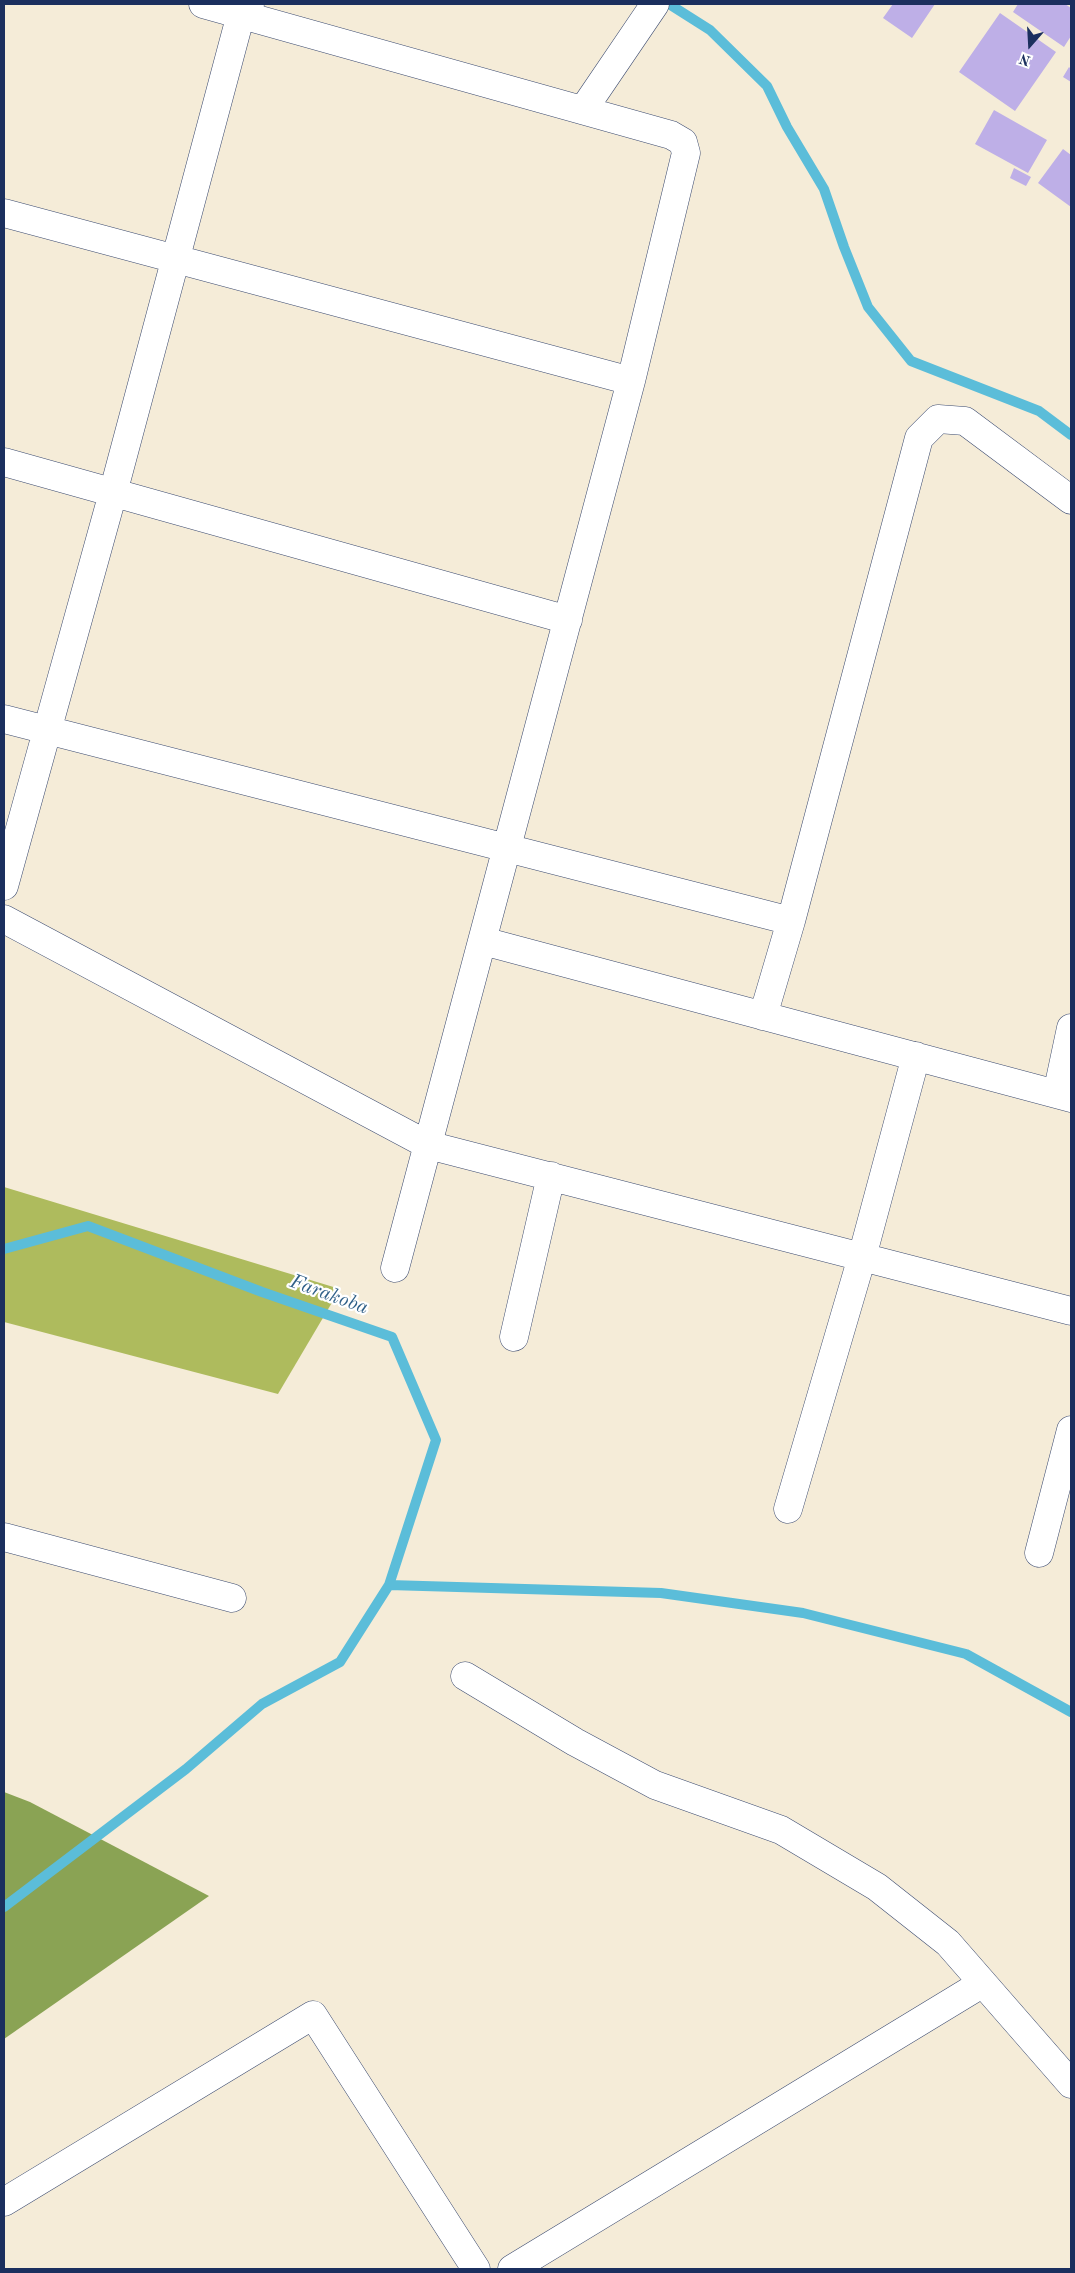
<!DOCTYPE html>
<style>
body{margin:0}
#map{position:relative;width:1075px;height:2273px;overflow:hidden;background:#f5ecd8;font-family:"Old Standard TT",serif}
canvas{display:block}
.frame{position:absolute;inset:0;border:5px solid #1b2f5e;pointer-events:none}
.north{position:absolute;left:1005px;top:20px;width:50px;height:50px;-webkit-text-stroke:4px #fff;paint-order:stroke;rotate:199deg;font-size:14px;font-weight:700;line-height:20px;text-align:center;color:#1b2f5e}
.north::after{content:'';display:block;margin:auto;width:18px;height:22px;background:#1b2f5e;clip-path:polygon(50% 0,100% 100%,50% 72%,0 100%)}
</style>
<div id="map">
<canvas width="1075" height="2273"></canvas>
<div class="frame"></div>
<div class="north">N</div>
</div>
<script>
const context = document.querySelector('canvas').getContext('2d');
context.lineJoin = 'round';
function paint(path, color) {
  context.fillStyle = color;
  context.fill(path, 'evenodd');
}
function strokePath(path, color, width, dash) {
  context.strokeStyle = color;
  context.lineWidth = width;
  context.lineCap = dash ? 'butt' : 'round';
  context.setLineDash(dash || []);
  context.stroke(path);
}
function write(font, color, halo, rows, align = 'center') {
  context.font = font + ' "Old Standard TT",serif';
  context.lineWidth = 4.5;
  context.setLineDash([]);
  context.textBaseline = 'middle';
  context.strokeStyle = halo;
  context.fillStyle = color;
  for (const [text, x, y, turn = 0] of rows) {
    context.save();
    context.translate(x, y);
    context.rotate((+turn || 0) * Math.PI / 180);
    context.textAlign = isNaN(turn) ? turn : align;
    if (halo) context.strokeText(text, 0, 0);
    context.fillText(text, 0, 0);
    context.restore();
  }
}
const green = new Path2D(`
 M 4,1187 L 340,1289 L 278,1394 L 4,1322 Z`);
const forest = new Path2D(`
 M 4,1792 L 30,1802 L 209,1896 L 4,2039 Z`);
const stream = new Path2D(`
 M 669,4 L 710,30 L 767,86 L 787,127 L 824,189 L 844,247 L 868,307 L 911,361 L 1039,411 L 1071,435
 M 4,1249 L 88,1226 L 262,1292 L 392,1337 L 436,1440 L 389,1585 L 340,1662 L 262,1704 L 186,1769 L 4,1907
 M 389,1585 L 661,1593 L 803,1613 L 966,1654 L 1071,1712`);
const building = new Path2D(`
 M 893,4 L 935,4 L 912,38 L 883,18 Z
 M 1018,4 L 1065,4 L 1071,8 L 1071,36 L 1064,47 L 1013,12 Z
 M 1000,13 L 1056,52 L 1015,111 L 959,72 Z
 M 1069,67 L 1071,69 L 1071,82 L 1063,77 Z
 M 994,110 L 1047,140 L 1028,173 L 975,144 Z
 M 1063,149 L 1071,155 L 1071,207 L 1038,183 Z
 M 1014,168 L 1031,177 L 1026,186 L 1010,178 Z`);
const minor = new Path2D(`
 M 203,4 L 671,135 L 683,142 L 686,153 L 631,381 L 395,1268
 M 583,110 L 655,4
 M 4,213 L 631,381
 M 4,462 L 568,620
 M 4,719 L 791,921
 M 4,886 L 113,493 L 241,14 L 250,4
 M 4,919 L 428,1145 L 1071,1311
 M 483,941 L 1071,1098
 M 763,1016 L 791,921 L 919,438 L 938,419 L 965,421 L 1071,500
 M 1057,1094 L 1071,1028
 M 514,1337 L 551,1176
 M 788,1509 L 862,1257 L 916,1056
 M 4,1537 L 232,1598
 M 1039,1553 L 1071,1430
 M 465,1676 L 575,1742 L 655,1785 L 781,1830 L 877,1887 L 948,1943 L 1071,2084
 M 4,2202 L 313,2015 L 476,2269
 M 512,2269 L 983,1983`);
const waterNames = [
 ["Farakoba",329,1295,20]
];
paint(green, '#aebb5d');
paint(forest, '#8aa354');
strokePath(stream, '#5bbdd9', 10);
paint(building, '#beafe7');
strokePath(minor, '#3c4b70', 29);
strokePath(minor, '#fff', 28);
write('italic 20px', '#316189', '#fff', waterNames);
</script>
